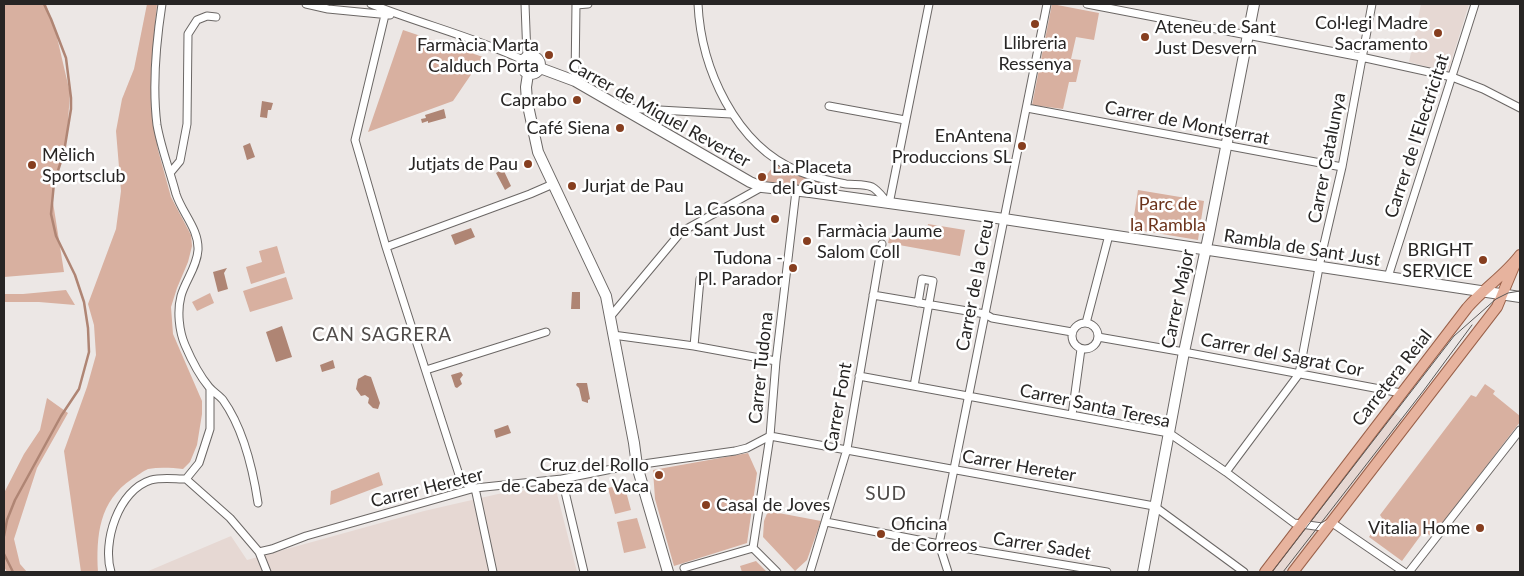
<!DOCTYPE html>
<meta charset="utf-8">
<style>
body{margin:0}
#map{position:relative;width:1524px;height:576px;overflow:hidden;background:#ece7e5;font-family:Lato,sans-serif}
canvas{display:block}
.frame{position:absolute;inset:0;border:5px solid #272524;pointer-events:none}
</style>
<div id="map">
<canvas width="1524" height="576"></canvas>
<div class="frame"></div>
</div>
<script>
const context = document.querySelector('canvas').getContext('2d');
context.lineJoin = 'round';
function paint(path, color) {
  context.fillStyle = color;
  context.fill(path, 'evenodd');
}
function strokePath(path, color, width, dash) {
  context.strokeStyle = color;
  context.lineWidth = width;
  context.lineCap = dash ? 'butt' : 'round';
  context.setLineDash(dash || []);
  context.stroke(path);
}
function write(font, color, halo, rows, align = 'center') {
  context.font = font + ' Lato,sans-serif';
  context.lineWidth = 5;
  context.setLineDash([]);
  context.textBaseline = 'middle';
  context.strokeStyle = halo;
  context.fillStyle = color;
  for (const [text, x, y, turn = 0] of rows) {
    context.save();
    context.translate(x, y);
    context.rotate((+turn || 0) * Math.PI / 180);
    context.textAlign = isNaN(turn) ? turn : align;
    if (halo) context.strokeText(text, 0, 0);
    context.fillText(text, 0, 0);
    context.restore();
  }
}
const built = new Path2D(`
 M 1421,4 L 1469,4 L 1448,72 L 1409,62 Z
 M 1393,412 L 1403,420 L 1325,522 L 1309,521 Z
 M 555,486 L 577,572 L 146,572 L 231,536 L 247,560 L 424,511 L 498,494 Z
 M 1302,529 L 1319,530 L 1287,572 L 1269,572 Z`);
const green = new Path2D(`
 M 4,4 L 46,4 L 56,33 L 70,93 L 67,135 L 52,196 L 64,272 L 4,277 Z
 M 147,4 L 157,4 L 151,69 L 151,105 L 158,150 L 171,197 L 191,235 L 192,246 L 188,262 L 177,288 L 171,307 L 173,334 L 202,401 L 202,414 L 197,445 L 190,462 L 183,469 C 172,468 160,467 148,469 C 143,471 137,476 132,479 C 99,501 96,536 98,572 L 81,572 L 64,451 L 87,387 L 96,355 L 94,325 L 88,304 L 116,229 L 121,191 L 116,131 L 122,99 L 134,69 Z
 M 1052,4 L 1099,13 L 1094,40 L 1076,37 L 1071,59 L 1081,60 L 1076,82 L 1069,82 L 1063,109 L 1032,105 Z
 M 403,30 L 483,57 L 453,101 L 368,132 Z
 M 776,163 L 803,177 L 831,185 L 830,192 L 761,182 Z
 M 1138,190 L 1204,201 L 1198,240 L 1132,229 Z
 M 928,224 L 965,230 L 960,256 L 888,243 L 890,234 L 925,240 Z
 M 277,246 L 285,273 L 251,284 L 246,267 L 262,262 L 259,251 Z
 M 286,277 L 293,299 L 250,312 L 243,291 Z
 M 66,290 L 75,305 L 39,302 L 4,302 L 4,294 L 23,294 Z
 M 210,293 L 214,303 L 197,311 L 192,302 Z
 M 1485,384 L 1495,391 L 1493,394 L 1520,416 L 1520,422 L 1432,537 L 1424,531 L 1402,561 L 1369,537 L 1382,518 L 1380,515 L 1471,395 L 1476,397 Z
 M 47,398 L 68,413 L 37,468 L 14,539 L 20,564 L 27,572 L 7,572 L 4,567 L 4,493 L 24,454 L 40,430 Z
 M 748,453 L 757,473 L 747,543 L 674,566 L 655,499 L 653,470 Z
 M 379,472 L 383,485 L 330,505 L 331,491 Z
 M 624,484 L 631,510 L 615,514 L 608,488 Z
 M 768,511 L 821,521 L 807,560 L 795,571 L 763,537 L 764,521 Z
 M 637,518 L 646,548 L 624,553 L 617,522 Z
 M 756,561 L 767,572 L 742,572 L 740,566 Z`);
const water = new Path2D(`
 M 262,101 L 273,103 L 271,110 L 268,110 L 267,118 L 260,117 Z
 M 444,109 L 446,118 L 428,123 L 428,121 L 422,123 L 421,119 L 426,118 L 425,115 Z
 M 250,143 L 255,157 L 247,160 L 243,146 Z
 M 503,169 L 511,186 L 505,190 L 496,173 Z
 M 471,228 L 475,237 L 455,245 L 451,235 Z
 M 227,268 L 224,273 L 228,289 L 218,292 L 213,272 Z
 M 572,292 L 580,292 L 580,309 L 571,309 Z
 M 282,326 L 292,357 L 276,362 L 266,332 Z
 M 333,360 L 335,368 L 322,372 L 320,365 Z
 M 461,372 L 463,375 L 460,379 L 462,384 L 457,388 L 455,387 L 451,375 Z
 M 365,375 L 371,377 L 380,403 L 378,409 L 373,408 L 368,403 L 369,398 L 365,395 L 361,396 L 356,389 L 358,379 Z
 M 577,383 L 587,383 L 590,399 L 588,400 L 588,403 L 582,401 L 579,388 L 576,385 Z
 M 508,425 L 511,433 L 496,438 L 494,430 Z`);
const stream = new Path2D(`
 M 4,536 L 7,520 L 15,500 L 61,416 L 79,389 L 89,352 L 88,328 L 84,302 L 75,275 L 56,236 L 51,214 L 54,183 L 64,152 L 71,109 L 71,98 L 66,58 L 51,19 L 44,4
 M 4,554 L 13,572`);
const street = new Path2D(`
 M 162,4 C 156,43 152,85 157,125 C 161,148 170,171 176,194 C 182,213 199,229 198,250 C 197,267 185,281 181,296 C 177,311 179,331 185,345 C 191,359 199,375 209,387 C 213,392 219,395 223,400 C 243,428 253,470 258,503
 M 306,4 L 328,9 L 390,15
 M 371,4 C 421,24 474,37 523,60
 M 525,4 L 527,57
 M 698,4 C 701,68 735,145 798,171 C 813,177 830,181 846,184 C 854,185 865,184 872,187 C 878,190 884,199 888,203
 M 1087,4 L 1361,57 L 1452,77 L 1483,89 L 1520,108
 M 576,5 L 588,4
 M 385,15 L 355,140 L 386,247 L 461,481 L 475,488 L 493,572
 M 575,81 L 576,4
 M 829,106 L 905,120
 M 624,108 L 731,114
 M 1027,108 L 1342,167
 M 170,173 L 180,161 L 187,124 L 188,34 L 197,20 L 207,16 L 216,17
 M 889,204 L 929,4
 M 386,247 L 530,194 L 553,184
 M 1388,277 L 1475,4
 M 873,295 L 985,314 L 992,318 L 1072,332
 M 610,317 L 681,232 L 762,187
 M 1086,323 L 1109,235
 M1072 336a13 13 0 1 1 26 0a13 13 0 1 1-26 0Z
 M 613,335 L 694,346 L 776,361
 M 1098,337 L 1184,352 L 1401,393
 M 694,346 L 700,279
 M 426,370 L 546,332
 M 859,376 L 1169,433 L 1226,472 L 1294,523 L 1322,527 L 1331,522 L 1404,572
 M 914,386 L 933,281 L 922,279 L 918,303
 M 1072,415 L 1081,349
 M 770,436 L 1154,506 L 1244,572
 M 1226,472 L 1299,374 L 1321,257 L 1342,167 L 1372,4
 M 186,479 L 230,518 L 259,552 L 267,572
 M 186,479 L 199,463 L 210,429 L 210,389
 M 562,479 L 584,572
 M 826,522 L 939,544 L 1107,572
 M 753,548 L 770,436 L 776,361 L 796,191
 M 753,548 L 777,572
 M 259,552 L 272,549 L 306,536 L 475,488 L 562,479 L 622,467 L 735,451 L 747,448 L 770,436
 M 684,568 L 753,548
 M 111,572 C 102,543 118,490 151,480 C 161,477 175,479 186,479
 M 810,572 L 847,449 L 882,244
 M 948,572 L 939,544 L 1047,4
 M 1409,572 L 1520,430`);
const secondary = new Path2D(`
 M522 65a9 9 0 1 1 18 0a9 9 0 1 1-18 0Z
 M 540,68 L 575,81 L 750,182 L 762,187 L 810,192 L 1004,219 L 1520,297
 M 528,74 L 526,87 L 527,101 L 538,152 L 606,296 L 634,443 L 637,466 L 668,572
 M 1143,572 L 1184,352 L 1209,234 L 1254,4`);
const primary = new Path2D(`
 M 1265,572 L 1467,308 C 1483,289 1505,275 1520,255
 M 1293,572 L 1497,307 L 1515,264`);
const tram = new Path2D(`
 M 1272,572 L 1454,336 L 1496,299 L 1508,293 L 1520,291
 M 1283,572 L 1424,390 L 1472,325`);
const markers = [
 [1035,24,5,"#863e1f"],
 [1438,33,5,"#863e1f"],
 [1145,37,5,"#863e1f"],
 [549,55,5,"#863e1f"],
 [577,100,5,"#863e1f"],
 [620,128,5,"#863e1f"],
 [1022,146,5,"#863e1f"],
 [528,164,5,"#863e1f"],
 [32,165,5,"#863e1f"],
 [762,177,5,"#863e1f"],
 [572,186,5,"#863e1f"],
 [775,219,5,"#863e1f"],
 [807,241,5,"#863e1f"],
 [1483,260,5,"#863e1f"],
 [793,268,5,"#863e1f"],
 [659,475,5,"#863e1f"],
 [706,505,5,"#863e1f"],
 [1480,528,5,"#863e1f"],
 [881,534,5,"#863e1f"]
];
const poiNames = [
 ["Col·legi Madre",1428,23],
 ["Sacramento",1428,44],
 ["Ateneu de Sant",1155,27,"left"],
 ["Just Desvern",1155,48,"left"],
 ["Llibreria",1035,43,"center"],
 ["Ressenya",1035,64,"center"],
 ["Farmàcia Marta",539,45],
 ["Calduch Porta",539,66],
 ["Caprabo",567,100],
 ["Café Siena",610,128],
 ["EnAntena",1012,136],
 ["Produccions SL",1012,157],
 ["Mèlich",42,155,"left"],
 ["Sportsclub",42,176,"left"],
 ["Jutjats de Pau",518,164],
 ["La.Placeta",772,167,"left"],
 ["del Gust",772,188,"left"],
 ["Jurjat de Pau",582,186,"left"],
 ["La Casona",765,209],
 ["de Sant Just",765,230],
 ["Farmàcia Jaume",817,231,"left"],
 ["Salom Coll",817,252,"left"],
 ["BRIGHT",1473,250],
 ["SERVICE",1473,271],
 ["Tudona -",783,258],
 ["Pl. Parador",783,279],
 ["Cruz del Rollo",649,465],
 ["de Cabeza de Vaca",649,486],
 ["Casal de Joves",716,505,"left"],
 ["Oficina",891,524,"left"],
 ["de Correos",891,545,"left"],
 ["Vitalia Home",1470,528]
];
const streetNames = [
 ["Carrer de Miquel Reverter",659,113,29],
 ["Carrer de Montserrat",1187,123,11],
 ["Carrer de l'Electricitat",1417,136,-72],
 ["Carrer Catalunya",1327,158,-79],
 ["Rambla de Sant Just",1302,248,9],
 ["Carrer de la Creu",975,285,-79],
 ["Carrer Major",1178,299,-78],
 ["Carrer del Sagrat Cor",1282,355,11],
 ["Carrer Tudona",761,368,-84],
 ["Carretera Reial",1392,378,-52],
 ["Carrer Santa Teresa",1095,406,12],
 ["Carrer Font",838,407,-80],
 ["Carrer Hereter",1019,466,10],
 ["Carrer Hereter",427,488,-14],
 ["Carrer Sadet",1042,546,9]
];
const parkNames = [
 ["Parc de",1168,204],
 ["la Rambla",1168,225]
];
const neighbourhoodNames = [
 ["CAN SAGRERA",382,335],
 ["SUD",886,494]
];
paint(built, '#e6d8d3');
paint(green, '#d8b0a0');
paint(water, '#af8574');
strokePath(stream, '#af8574', 2.5);
strokePath(street, '#6b6765', 9);
strokePath(secondary, '#6b6765', 12);
strokePath(primary, '#996049', 12);
strokePath(street, '#fff', 7);
strokePath(secondary, '#fff', 10);
strokePath(primary, '#e7b39e', 10);
strokePath(tram, '#5b5857', 1);
for (const [x, y, r, color] of markers) {
  const dot = new Path2D();
  dot.arc(x, y, r, 0, 2 * Math.PI);
  context.fillStyle = color;
  context.fill(dot);
  strokePath(dot, '#fff', 2);
}
write('18px', '#272524', '#fff', poiNames, 'right');
write('18px', '#272524', '#fff', streetNames);
write('18px', '#6b331b', '#fff', parkNames);
context.letterSpacing = '1px';
write('19px', '#504c4a', '#fff', neighbourhoodNames);
context.letterSpacing = '0px';
</script>
